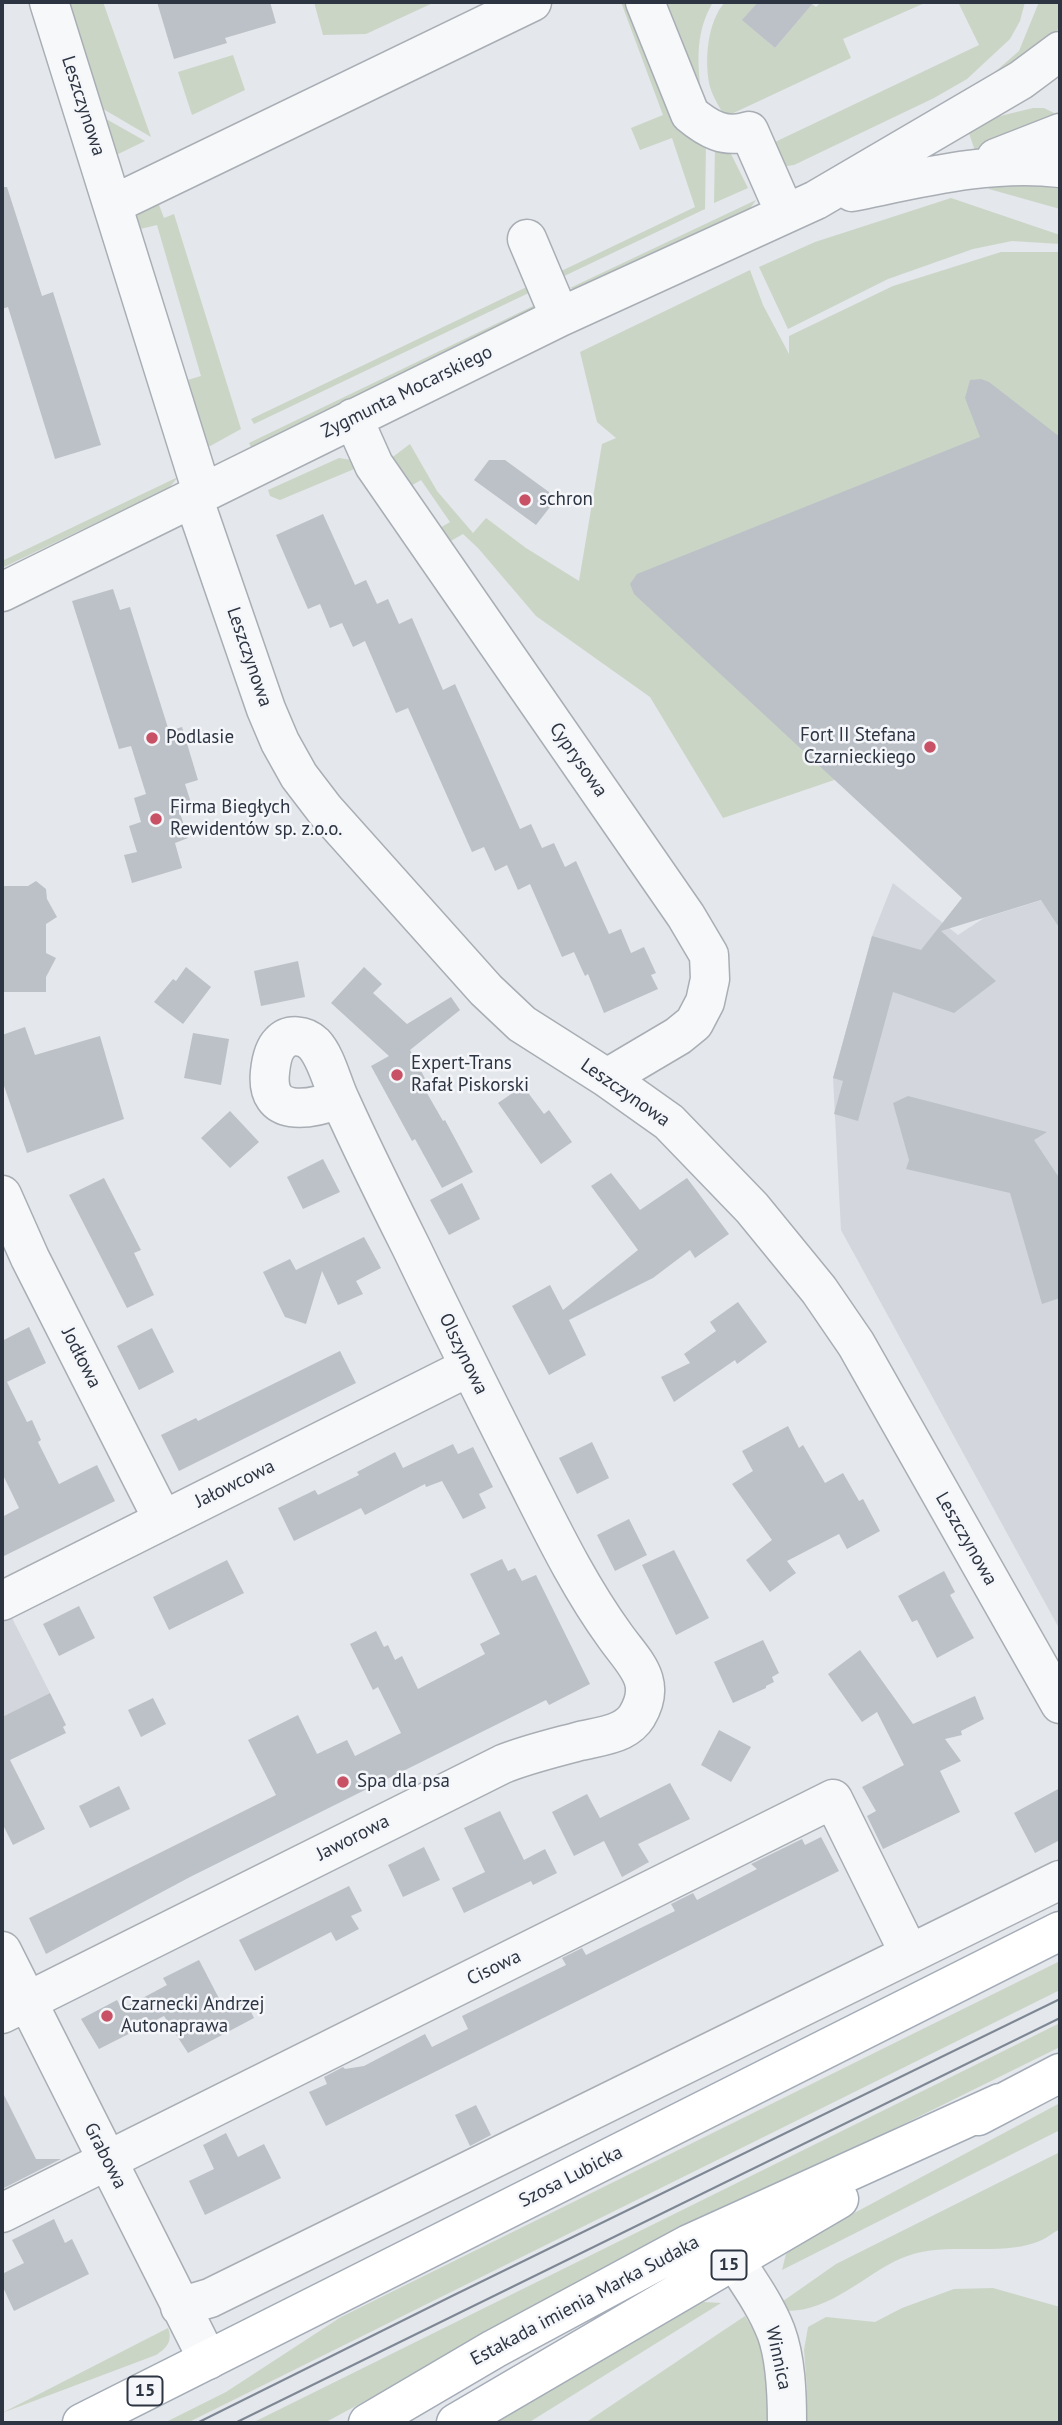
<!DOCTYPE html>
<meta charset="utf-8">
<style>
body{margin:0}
#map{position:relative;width:1062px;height:2425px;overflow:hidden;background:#e4e7eb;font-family:"PT Sans",sans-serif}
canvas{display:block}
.frame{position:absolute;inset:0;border:4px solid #2d3543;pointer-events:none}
</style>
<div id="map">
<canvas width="1062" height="2425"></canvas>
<div class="frame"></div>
</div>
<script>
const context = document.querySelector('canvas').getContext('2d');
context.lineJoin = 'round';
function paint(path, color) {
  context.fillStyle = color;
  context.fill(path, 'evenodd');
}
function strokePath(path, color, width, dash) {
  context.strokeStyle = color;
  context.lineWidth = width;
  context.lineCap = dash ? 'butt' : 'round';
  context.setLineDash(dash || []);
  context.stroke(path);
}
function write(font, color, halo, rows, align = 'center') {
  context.font = font + ' "PT Sans",sans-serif';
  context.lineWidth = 5;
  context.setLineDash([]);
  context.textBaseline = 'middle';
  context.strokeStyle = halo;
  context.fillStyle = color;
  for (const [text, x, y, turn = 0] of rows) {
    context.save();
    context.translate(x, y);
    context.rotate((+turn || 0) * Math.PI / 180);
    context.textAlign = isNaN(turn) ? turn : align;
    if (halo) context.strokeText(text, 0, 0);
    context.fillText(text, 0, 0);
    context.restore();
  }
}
const built = new Path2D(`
 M 893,883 L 958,935 L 984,918 L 1042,900 L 1060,929 L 1060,1630 L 841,1230 L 833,1078 L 872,936 Z
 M 11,1616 L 50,1693 L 2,1717 L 2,1621 Z`);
const green = new Path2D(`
 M 65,2 L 103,2 L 151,137 L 98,106 Z
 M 314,2 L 435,2 L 366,34 L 323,35 Z
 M 621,2 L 634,2 L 706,143 L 705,209 L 558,279 L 555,274 L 695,207 L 672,138 L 640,150 L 631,128 L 663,115 Z
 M 659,2 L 713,2 C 696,31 697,59 701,92 Z
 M 725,2 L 758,2 L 743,20 L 775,48 L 812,4 L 816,7 L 821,2 L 927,2 L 843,39 L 851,58 L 725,117 C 720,108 713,97 710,87 C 704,62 707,22 725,2 Z
 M 958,2 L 1025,2 L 1020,21 L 1010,39 L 967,79 L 934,98 L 794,165 L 780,167 L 773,150 L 775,142 L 979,45 Z
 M 1039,2 L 1060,2 L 1060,27 L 1030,60 L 958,104 L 1019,51 Z
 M 233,55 L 245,90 L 192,115 L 178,72 Z
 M 1033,108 L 1044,108 L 1054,113 L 1055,119 L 1052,126 L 975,151 L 968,130 L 996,117 Z
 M 99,115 L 145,141 L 112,157 Z
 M 715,147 L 730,152 L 748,188 L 714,203 Z
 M 985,182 L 1060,182 L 1060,209 L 989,189 Z
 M 156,197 L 164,218 L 174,214 L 241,429 L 203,450 L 181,382 L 201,376 L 157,225 L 136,230 C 134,213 143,207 156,197 Z
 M 951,198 L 1060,235 L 1060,244 L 1012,241 L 973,249 L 888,279 L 788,329 L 759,267 L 815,242 Z
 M 756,200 L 749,210 L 577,290 L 570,288 Z
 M 1001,252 L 1060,252 L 1060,858 L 837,779 L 723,818 L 650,697 L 536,616 L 478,548 L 463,534 L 442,546 L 433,532 L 450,522 L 421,480 L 404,490 L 386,462 L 410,444 L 437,491 L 473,533 L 486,518 L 526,548 L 579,581 L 602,444 L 616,438 L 597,422 L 580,352 L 750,270 L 763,305 L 789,354 L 789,336 L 893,286 Z
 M 533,284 L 535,290 L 254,424 L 251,419 Z
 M 535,305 L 528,316 L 252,449 L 249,443 Z
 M 339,458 L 352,460 L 359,467 L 280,500 L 270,496 L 268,490 Z
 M 178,477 L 169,488 L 2,568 L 2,561 Z
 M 1060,1961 L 1060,1990 L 187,2423 L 164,2423 L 226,2392 L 341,2317 Z
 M 1060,2023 L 1060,2047 L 642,2253 L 324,2423 L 252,2423 Z
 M 1060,2103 L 1060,2130 L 782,2270 L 786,2254 L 800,2242 Z
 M 1060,2152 L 1060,2229 C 1054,2232 1048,2237 1042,2240 C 999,2259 945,2239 902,2258 C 863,2275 831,2312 785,2311 L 779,2304 L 836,2264 Z
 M 993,2288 L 1060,2307 L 1060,2423 L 801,2423 L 807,2389 L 804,2350 L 808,2327 L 826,2317 L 875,2322 L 902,2308 L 954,2289 Z
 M 704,2302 L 721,2303 L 528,2423 L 491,2423 L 696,2304 Z
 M 745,2316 L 761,2343 L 772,2423 L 585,2423 Z
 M 168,2328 C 173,2341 167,2348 156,2355 L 2,2413 Z`);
const building = new Path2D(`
 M 157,2 L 270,2 L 276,23 L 225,38 L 227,43 L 174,59 Z
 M 758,2 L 814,2 L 775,48 L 742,20 Z
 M 2,187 L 7,187 L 42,296 L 53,292 L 101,445 L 55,459 L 8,307 L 2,309 Z
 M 981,379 L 989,382 L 1060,437 L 1060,929 L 1041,900 L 941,931 L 996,981 L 954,1013 L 893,992 L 858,1121 L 834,1114 L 843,1081 L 833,1078 L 872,936 L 921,950 L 962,898 L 634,594 L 630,584 L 637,574 L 980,437 L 965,398 L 970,380 Z
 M 489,460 L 505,460 L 549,492 L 550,507 L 536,525 L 474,480 Z
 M 323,514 L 355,585 L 366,580 L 377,604 L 388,599 L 399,624 L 412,618 L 443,690 L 455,684 L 520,829 L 531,824 L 542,848 L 554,843 L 565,867 L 576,861 L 609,934 L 621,929 L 631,953 L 644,947 L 656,973 L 651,975 L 658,989 L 604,1013 L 588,974 L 585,976 L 574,952 L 562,957 L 530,884 L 518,890 L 507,865 L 495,871 L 484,847 L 472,852 L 408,708 L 396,713 L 365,641 L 353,647 L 342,623 L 330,628 L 320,604 L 308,609 L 297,584 L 276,535 Z
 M 113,589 L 120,610 L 130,607 L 169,731 L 182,727 L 198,780 L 185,784 L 193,809 L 180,813 L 188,838 L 175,843 L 182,868 L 132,883 L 124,855 L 137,852 L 129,826 L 141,822 L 134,798 L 146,794 L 131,746 L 119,749 L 72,601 Z
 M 36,881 L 46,889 L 47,899 L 57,917 L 46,924 L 46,953 L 56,958 L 46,977 L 46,992 L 2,992 L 2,886 L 28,886 Z
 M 298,961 L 305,997 L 261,1006 L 254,971 Z
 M 186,967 L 211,987 L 183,1024 L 154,1002 L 173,979 L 176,981 Z
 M 364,967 L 382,984 L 373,993 L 407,1024 L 451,997 L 460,1010 L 410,1050 L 431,1090 L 429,1092 L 424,1088 L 443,1121 L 445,1120 L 473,1172 L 442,1188 L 415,1139 L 412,1141 L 371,1066 L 389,1056 L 331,1003 Z
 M 25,1027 L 35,1055 L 100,1036 L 124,1119 L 27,1153 L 2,1080 L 2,1035 Z
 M 193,1033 L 229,1039 L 221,1085 L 184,1078 Z
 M 523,1086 L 544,1114 L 549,1110 L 572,1142 L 541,1164 L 498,1103 Z
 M 908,1096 L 1047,1132 L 1034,1140 L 1060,1179 L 1060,1298 L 1042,1304 L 1010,1193 L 906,1169 L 909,1160 L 893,1103 Z
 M 230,1111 L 259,1142 L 230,1168 L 201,1138 Z
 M 323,1159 L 340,1192 L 303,1209 L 287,1177 Z
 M 611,1173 L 640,1210 L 687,1178 L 729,1234 L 695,1258 L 690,1250 L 653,1278 L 569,1320 L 586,1355 L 549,1375 L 512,1306 L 550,1285 L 563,1310 L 638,1250 L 591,1186 Z
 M 104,1178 L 141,1250 L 134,1253 L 154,1295 L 127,1308 L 69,1195 Z
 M 462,1183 L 480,1219 L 449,1235 L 430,1200 Z
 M 364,1237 L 381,1268 L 356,1281 L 363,1294 L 338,1305 L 322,1271 L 306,1324 L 285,1317 L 263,1272 L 290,1259 L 296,1270 Z
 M 738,1302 L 767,1342 L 737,1364 L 735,1360 L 674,1402 L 661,1377 L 690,1363 L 684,1354 L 716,1331 L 710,1322 Z
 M 29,1327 L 46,1363 L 7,1382 L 27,1422 L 32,1420 L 41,1440 L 38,1442 L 59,1484 L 97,1465 L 115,1501 L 2,1557 L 2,1517 L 19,1508 L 2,1473 L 2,1341 Z
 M 152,1328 L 174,1372 L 139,1390 L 117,1346 Z
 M 340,1351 L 356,1383 L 179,1471 L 161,1435 L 196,1418 L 198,1421 Z
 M 788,1426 L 799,1448 L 803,1445 L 825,1483 L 843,1473 L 859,1501 L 863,1499 L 880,1531 L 847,1549 L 839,1534 L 787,1561 L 796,1573 L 770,1592 L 746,1560 L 772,1540 L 732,1484 L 753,1471 L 742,1451 Z
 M 592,1442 L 609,1478 L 577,1494 L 559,1458 Z
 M 453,1444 L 458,1454 L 473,1447 L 493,1487 L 479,1494 L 486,1508 L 463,1519 L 442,1481 L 426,1487 L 425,1484 L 365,1515 L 361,1508 L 294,1541 L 278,1508 L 315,1490 L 318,1495 L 359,1475 L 357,1472 L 395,1452 L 403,1468 Z
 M 629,1519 L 647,1555 L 615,1571 L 597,1535 Z
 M 674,1550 L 709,1618 L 676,1635 L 642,1565 Z
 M 502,1559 L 508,1571 L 515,1568 L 522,1581 L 536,1575 L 590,1684 L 549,1705 L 546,1700 L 190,1877 L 46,1954 L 29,1918 L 276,1795 L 248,1740 L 298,1715 L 317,1754 L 347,1740 L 355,1756 L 401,1733 L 378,1687 L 373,1690 L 350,1644 L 376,1631 L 384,1647 L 388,1645 L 395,1660 L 402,1656 L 418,1689 L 485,1654 L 480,1644 L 500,1634 L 470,1574 Z
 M 227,1560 L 244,1593 L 169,1630 L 153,1597 Z
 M 944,1571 L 955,1592 L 950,1595 L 974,1638 L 937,1658 L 917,1620 L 912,1622 L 898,1596 Z
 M 79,1606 L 95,1638 L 59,1656 L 43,1624 Z
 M 763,1640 L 779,1673 L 772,1677 L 774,1682 L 766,1686 L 766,1688 L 733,1703 L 714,1662 Z
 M 860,1650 L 913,1724 L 975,1696 L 984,1719 L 961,1731 L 962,1735 L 945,1739 L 961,1761 L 940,1771 L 960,1812 L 883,1849 L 867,1816 L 876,1811 L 862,1787 L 904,1765 L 877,1712 L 862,1722 L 828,1674 Z
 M 50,1693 L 66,1725 L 63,1727 L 66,1733 L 10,1760 L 45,1829 L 13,1845 L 2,1823 L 2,1717 Z
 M 153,1698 L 166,1724 L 141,1737 L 128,1710 Z
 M 719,1730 L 751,1747 L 731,1782 L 701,1765 Z
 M 670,1783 L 690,1819 L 638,1844 L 649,1862 L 622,1877 L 604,1841 L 574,1856 L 552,1812 L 587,1794 L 600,1818 Z
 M 119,1786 L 130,1809 L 90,1828 L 79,1806 Z
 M 1060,1788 L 1060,1840 L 1035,1853 L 1014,1813 Z
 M 500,1811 L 524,1860 L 545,1849 L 557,1873 L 533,1885 L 531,1881 L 464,1913 L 452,1888 L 485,1872 L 464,1828 Z
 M 821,1837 L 839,1871 L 326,2126 L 309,2092 L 327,2084 L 324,2077 L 343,2067 L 345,2069 L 364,2066 L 425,2034 L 432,2047 L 468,2029 L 462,2016 L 566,1965 L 562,1958 L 582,1948 L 586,1955 L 675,1911 L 671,1904 L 693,1893 L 697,1900 L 757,1869 L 751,1864 L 802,1839 L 805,1845 Z
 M 424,1847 L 440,1880 L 403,1897 L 388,1865 Z
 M 349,1886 L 362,1911 L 351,1916 L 359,1929 L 336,1941 L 331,1932 L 255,1971 L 239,1940 Z
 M 199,1960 L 224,2008 L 244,1998 L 254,2018 L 188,2053 L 164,2016 L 99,2049 L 81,2019 L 117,2000 L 122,2009 L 167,1985 L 163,1978 Z
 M 2,2091 L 36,2159 L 61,2159 L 2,2189 Z
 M 476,2105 L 491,2135 L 470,2146 L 455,2115 Z
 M 226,2133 L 238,2157 L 264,2144 L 281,2178 L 205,2215 L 189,2181 L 214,2169 L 203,2145 Z
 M 54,2219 L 65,2243 L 72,2239 L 89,2274 L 14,2311 L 2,2285 L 2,2274 L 24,2263 L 12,2240 Z`);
const minor = new Path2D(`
 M 49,2 L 202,492
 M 645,2 L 690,114 C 708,129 725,139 749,131 L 785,213
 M 996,158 L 1060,133
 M 852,192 C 921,178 989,160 1060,168
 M 114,204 L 532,2
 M 527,239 L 560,317
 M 353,418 L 374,465 L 686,916 L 709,955 L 710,979 L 705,1002 L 694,1023 L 678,1036 L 607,1078
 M 193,497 L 266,709 L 280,742 L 299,776 L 325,810 L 486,990 L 522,1024 L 607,1078 L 669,1122 L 752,1208 L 819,1290 L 856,1344 L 1060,1704
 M 2,592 L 560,317 L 816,200 L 1021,80 L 1060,51
 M 2,1195 L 30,1258 L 163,1520
 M 2,1601 L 469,1367
 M 2,1951 L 208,2360
 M 2,2014 L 503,1764 C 528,1754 554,1748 580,1741 C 593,1738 609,1736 621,1730 C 627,1727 634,1721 637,1716 C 658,1681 634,1663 615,1636 C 578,1585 551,1528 523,1473 C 485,1398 447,1322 411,1247 C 387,1199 363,1151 341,1102 C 332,1084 327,1058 314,1044 C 305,1035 289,1033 280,1043 C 273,1050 271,1062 270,1072 C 265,1119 310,1110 339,1099
 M 2,2213 L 833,1799 L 909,1953
 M 735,2261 C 750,2284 766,2306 776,2332 C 786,2359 787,2394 787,2423
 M 180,2307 L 210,2298 L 1060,1880`);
const major = new Path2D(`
 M 978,2116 L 1060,2073
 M 82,2423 L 1060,1931
 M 368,2423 L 494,2349 L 689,2244 L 1000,2103
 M 456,2423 L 839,2199`);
const tram = new Path2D(`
 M 197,2423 L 452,2296 L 1060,1999
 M 235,2423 L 1060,2018`);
const markers = [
 [525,500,7,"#c95165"],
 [152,738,7,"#c95165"],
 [930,747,7,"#c95165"],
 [156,819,7,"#c95165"],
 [397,1075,7,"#c95165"],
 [343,1782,7,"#c95165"],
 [107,2016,7,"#c95165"]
];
const shields = [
 [729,2265,35],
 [145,2391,35]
];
const shieldNames = [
 ["15",729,2265],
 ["15",145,2391]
];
const streetNames = [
 ["Leszczynowa",83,106,72],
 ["Zygmunta Mocarskiego",407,392,-26],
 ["Leszczynowa",249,657,71],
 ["Cyprysowa",578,760,55],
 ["Leszczynowa",625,1093,35],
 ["Olszynowa",463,1354,64],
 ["Jodłowa",81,1358,63],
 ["Jałowcowa",235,1484,-26],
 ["Leszczynowa",966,1539,60],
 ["Jaworowa",353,1838,-27],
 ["Cisowa",494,1968,-26],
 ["Grabowa",105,2156,63],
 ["Szosa Lubicka",571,2177,-27],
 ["Estakada imienia Marka Sudaka",585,2301,-28],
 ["Winnica",778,2358,78]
];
const poiNames = [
 ["schron",539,500],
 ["Fort II Stefana",916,736,"right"],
 ["Czarnieckiego",916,758,"right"],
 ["Podlasie",166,738],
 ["Firma Biegłych",170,808],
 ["Rewidentów sp. z.o.o.",170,830],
 ["Expert-Trans",411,1064],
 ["Rafał Piskorski",411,1086],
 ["Spa dla psa",357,1782],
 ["Czarnecki Andrzej",121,2005],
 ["Autonaprawa",121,2027]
];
paint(built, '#d3d6dd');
paint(green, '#cad5c6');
paint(building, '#bcc1c8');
strokePath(minor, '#a9aeb5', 41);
strokePath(major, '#a4acb7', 41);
strokePath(minor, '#f7f8fa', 38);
strokePath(major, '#fff', 38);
strokePath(tram, '#7e8794', 2);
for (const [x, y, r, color] of markers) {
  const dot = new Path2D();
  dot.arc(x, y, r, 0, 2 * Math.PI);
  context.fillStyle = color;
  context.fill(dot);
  strokePath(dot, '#f4f6f9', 2.5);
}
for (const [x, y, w] of shields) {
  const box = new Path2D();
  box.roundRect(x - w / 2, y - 14.5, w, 29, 5);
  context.fillStyle = '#f4f6f9';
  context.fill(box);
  strokePath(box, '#2d3543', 2);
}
write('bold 18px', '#2d3543', null, shieldNames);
write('19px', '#2d3543', '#f4f6f9', streetNames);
write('19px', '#2d3543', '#f4f6f9', poiNames, 'left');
</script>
